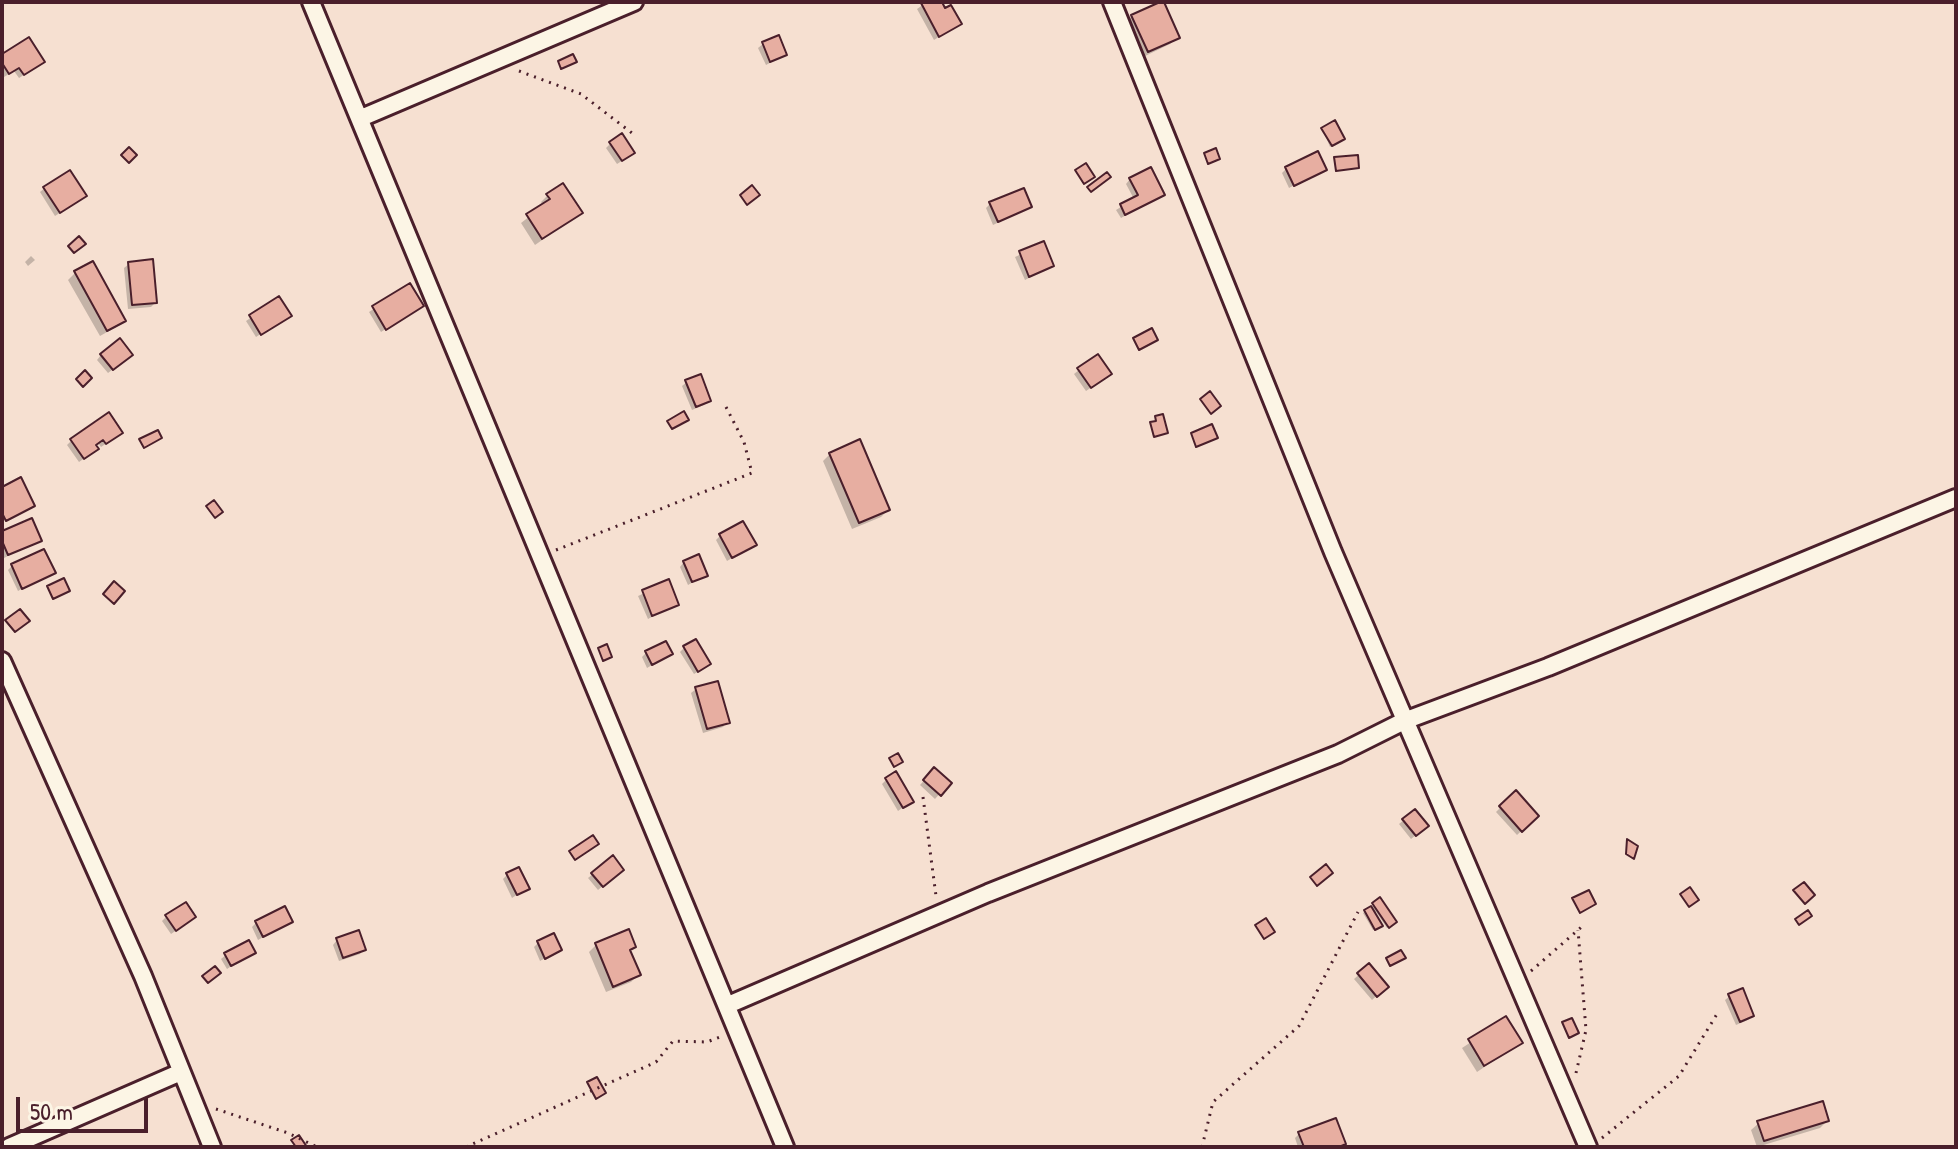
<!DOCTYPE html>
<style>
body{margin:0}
#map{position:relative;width:1958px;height:1149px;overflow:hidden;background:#f6e0d1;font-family:"Patrick Hand",sans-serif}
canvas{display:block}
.frame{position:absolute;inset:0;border:4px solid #4a1f2b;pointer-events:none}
.scale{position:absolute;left:16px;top:1097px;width:132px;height:36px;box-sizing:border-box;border:4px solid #4a1f2b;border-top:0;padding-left:10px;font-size:24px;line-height:28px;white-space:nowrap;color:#4a1f2b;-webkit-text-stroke:6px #fcf5e5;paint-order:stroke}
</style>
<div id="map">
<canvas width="1958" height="1149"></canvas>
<div class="frame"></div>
<div class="scale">50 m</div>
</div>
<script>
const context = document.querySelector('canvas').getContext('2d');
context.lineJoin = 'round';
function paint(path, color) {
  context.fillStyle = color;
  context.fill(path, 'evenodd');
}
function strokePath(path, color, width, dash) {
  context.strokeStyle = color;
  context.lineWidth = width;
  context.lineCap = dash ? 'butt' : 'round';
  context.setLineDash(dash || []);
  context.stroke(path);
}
const shadow = new Path2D(`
 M 927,2 L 939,2 L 959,24 L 934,40 L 917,9 Z
 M 1132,16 L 1177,37 L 1170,44 L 1141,58 L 1125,23 Z
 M 763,44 L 785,55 L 766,65 L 758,48 Z
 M 2,56 L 38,66 L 19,78 L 14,71 L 4,77 Z
 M 1323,130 L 1341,140 L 1330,147 Z
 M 611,143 L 628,157 L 617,164 L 606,148 Z
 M 1286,169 L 1325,169 L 1289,188 L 1282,173 Z
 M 1130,179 L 1163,195 L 1121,218 L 1116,210 L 1134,199 L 1126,184 Z
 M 45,188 L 80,200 L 55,216 L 40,192 Z
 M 548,195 L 581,213 L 535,245 L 521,223 L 543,206 L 541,202 Z
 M 990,204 L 1030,207 L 993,225 L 986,208 Z
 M 1043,244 L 1052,266 L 1025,280 L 1015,257 Z
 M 31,256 L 35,260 L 28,266 L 25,262 Z
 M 129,264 L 155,303 L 151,307 L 128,309 L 124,268 Z
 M 75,273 L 123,320 L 116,327 L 100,336 L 68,280 Z
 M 409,286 L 421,306 L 381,332 L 369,312 Z
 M 278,299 L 287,317 L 256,337 L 246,321 Z
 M 101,355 L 126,359 L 108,373 L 97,360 Z
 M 1079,370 L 1105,378 L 1086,391 L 1074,374 Z
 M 687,382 L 709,401 L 704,405 L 692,410 L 682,386 Z
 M 116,437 L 101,447 L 98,443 L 92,453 L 79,462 L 67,445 L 72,440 Z
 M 830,454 L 888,510 L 881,517 L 852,529 L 823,461 Z
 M 2,533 L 40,540 L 4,558 Z
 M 720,536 L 754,545 L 727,561 L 716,540 Z
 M 684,562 L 706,575 L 688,585 L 680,567 Z
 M 12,566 L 53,572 L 18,591 L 8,570 Z
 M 668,582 L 677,604 L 648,619 L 638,596 Z
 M 684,648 L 704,668 L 694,674 L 680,652 Z
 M 646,653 L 671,654 L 647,668 L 642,657 Z
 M 696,689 L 727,722 L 723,727 L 703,733 L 691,693 Z
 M 934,770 L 949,783 L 935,799 L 920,785 Z
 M 887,779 L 912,801 L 898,811 L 882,784 Z
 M 1515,793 L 1537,816 L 1517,835 L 1496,812 Z
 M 1404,820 L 1422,830 L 1411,839 L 1399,824 Z
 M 593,874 L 617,874 L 598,890 L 588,878 Z
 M 507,875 L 527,888 L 512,898 L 503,879 Z
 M 1380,900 L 1395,922 L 1387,928 L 1376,912 L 1373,914 L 1379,927 L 1373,930 L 1363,913 Z
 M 166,917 L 190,921 L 171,934 L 162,921 Z
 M 291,922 L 258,940 L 252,927 L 256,923 Z
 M 337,940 L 364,949 L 360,954 L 339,961 L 333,945 Z
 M 538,943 L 560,950 L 540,961 L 534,947 Z
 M 596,945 L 634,947 L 629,952 L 638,975 L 631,982 L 606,992 L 589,952 Z
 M 253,952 L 227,969 L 221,959 L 226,955 Z
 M 1369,966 L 1386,987 L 1372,1000 L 1354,979 Z
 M 1730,996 L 1752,1016 L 1748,1020 L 1736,1025 L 1725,1000 Z
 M 1506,1019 L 1520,1043 L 1477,1072 L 1462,1048 Z
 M 1827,1121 L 1820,1128 L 1757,1147 L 1751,1130 L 1759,1123 Z
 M 1299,1134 L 1344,1144 L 1341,1147 L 1298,1147 L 1295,1138 Z`);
const building = new Path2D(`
 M 923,2 L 942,2 L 945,8 L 951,5 L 962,24 L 939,37 L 921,3 Z
 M 1160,2 L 1164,2 L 1180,38 L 1148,52 L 1131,15 Z
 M 779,35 L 787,55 L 770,62 L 762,42 Z
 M 29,37 L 45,62 L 24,75 L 19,68 L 9,74 L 2,63 L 2,54 Z
 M 573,54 L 577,62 L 561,69 L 558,61 Z
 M 1335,120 L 1345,139 L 1332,146 L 1321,128 Z
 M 622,133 L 635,153 L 622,161 L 609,142 Z
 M 129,147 L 137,155 L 129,163 L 121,155 Z
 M 1216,148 L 1220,159 L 1208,164 L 1204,153 Z
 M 1318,151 L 1327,170 L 1294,186 L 1285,167 Z
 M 1358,155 L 1359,168 L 1336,171 L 1334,157 Z
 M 1086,163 L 1095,177 L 1084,184 L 1075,170 Z
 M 1151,167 L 1165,195 L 1125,215 L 1120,204 L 1138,195 L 1129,178 Z
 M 70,170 L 87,196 L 60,213 L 43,187 Z
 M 1107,172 L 1111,177 L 1091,192 L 1087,187 Z
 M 563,183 L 583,213 L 542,239 L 526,214 L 550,199 L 546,194 Z
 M 752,185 L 760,195 L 747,205 L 740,195 Z
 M 1024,188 L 1032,207 L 998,222 L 989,202 Z
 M 79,236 L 86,244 L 74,253 L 68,246 Z
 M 1044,241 L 1054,266 L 1029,277 L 1019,251 Z
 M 153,259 L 157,303 L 132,305 L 128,262 Z
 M 93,261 L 126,321 L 107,331 L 74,271 Z
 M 410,283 L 424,306 L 386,330 L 372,306 Z
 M 279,296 L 292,316 L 261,335 L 249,315 Z
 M 1152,328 L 1158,340 L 1139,350 L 1133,338 Z
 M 120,338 L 133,355 L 113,370 L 100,354 Z
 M 1098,354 L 1112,374 L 1091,388 L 1077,368 Z
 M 85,370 L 92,378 L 83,387 L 76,379 Z
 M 701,374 L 711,401 L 696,407 L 685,380 Z
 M 1210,391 L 1221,406 L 1211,414 L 1200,399 Z
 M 684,411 L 689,420 L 672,429 L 667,421 Z
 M 109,412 L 123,433 L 106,444 L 103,440 L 96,445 L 99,449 L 84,459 L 70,439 Z
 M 1163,414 L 1168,433 L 1154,437 L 1150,422 L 1156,421 L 1155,416 Z
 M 1212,424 L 1218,438 L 1196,447 L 1191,433 Z
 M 158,430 L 162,438 L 144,448 L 139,439 Z
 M 860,439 L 890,510 L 859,523 L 829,453 Z
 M 21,477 L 35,506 L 6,521 L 2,513 L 2,487 Z
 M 214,500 L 223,512 L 215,518 L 206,506 Z
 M 32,518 L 42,541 L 8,555 L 2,541 L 2,531 Z
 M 743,521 L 757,545 L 732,558 L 719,534 Z
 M 44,549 L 56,573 L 22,589 L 11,564 Z
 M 699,554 L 708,576 L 692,582 L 683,561 Z
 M 64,578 L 70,591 L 53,599 L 47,586 Z
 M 669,579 L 679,605 L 652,616 L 642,590 Z
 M 114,581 L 125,591 L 114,604 L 103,594 Z
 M 20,609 L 30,621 L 15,632 L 5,620 Z
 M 696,639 L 711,664 L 698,672 L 683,646 Z
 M 666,641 L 673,654 L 652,665 L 645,651 Z
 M 607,644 L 612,657 L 603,661 L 598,648 Z
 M 718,681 L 730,723 L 707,729 L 695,687 Z
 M 898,753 L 903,762 L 894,767 L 889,758 Z
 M 934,767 L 952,783 L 941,796 L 923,780 Z
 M 896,771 L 914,802 L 903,808 L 885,778 Z
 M 1516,790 L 1539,816 L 1522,832 L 1499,806 Z
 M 1415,809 L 1429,826 L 1416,836 L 1402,819 Z
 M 593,835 L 599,844 L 575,860 L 569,851 Z
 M 1627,839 L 1638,846 L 1634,859 L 1626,854 Z
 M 613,855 L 624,870 L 603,887 L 591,873 Z
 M 1326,864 L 1333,873 L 1317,886 L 1310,877 Z
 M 519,867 L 530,889 L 517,895 L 506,873 Z
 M 1804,882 L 1815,895 L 1805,904 L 1793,890 Z
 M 1690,887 L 1699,900 L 1689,907 L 1680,894 Z
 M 1589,890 L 1596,904 L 1580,913 L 1572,898 Z
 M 1380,897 L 1397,922 L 1389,928 L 1372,903 Z
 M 186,902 L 196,917 L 176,931 L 165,915 Z
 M 285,906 L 293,922 L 263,937 L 255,921 Z
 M 1371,906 L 1383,926 L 1375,930 L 1364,910 Z
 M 1808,910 L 1812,916 L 1799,925 L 1795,919 Z
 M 1266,918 L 1275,932 L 1264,939 L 1255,925 Z
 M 629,929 L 636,947 L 630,950 L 641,975 L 613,987 L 595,943 Z
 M 359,930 L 366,950 L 343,958 L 336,938 Z
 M 554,933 L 562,950 L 545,959 L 537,941 Z
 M 249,940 L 256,953 L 231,966 L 224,953 Z
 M 1401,950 L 1406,958 L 1390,966 L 1386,958 Z
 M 1369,963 L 1389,987 L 1377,997 L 1357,973 Z
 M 215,966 L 221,973 L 208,983 L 202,976 Z
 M 1743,988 L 1754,1016 L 1740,1022 L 1728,994 Z
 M 1506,1016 L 1523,1043 L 1484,1066 L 1468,1039 Z
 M 1572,1018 L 1579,1033 L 1569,1038 L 1562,1022 Z
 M 597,1077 L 606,1093 L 596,1099 L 587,1082 Z
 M 1823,1101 L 1829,1121 L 1764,1141 L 1757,1121 Z
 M 1336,1118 L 1346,1144 L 1339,1147 L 1304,1147 L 1298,1132 Z
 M 299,1135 L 307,1147 L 296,1147 L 291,1140 Z`);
const path = new Path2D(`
 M 519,71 L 581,94 L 632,133
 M 556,550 L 752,473 L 744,442 L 725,405
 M 923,797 L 936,896
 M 1531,971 L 1585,924
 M 1576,1073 L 1586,1030 L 1578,930
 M 216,1109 L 288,1133 L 317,1147
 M 1602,1138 L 1679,1076 L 1717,1014
 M 466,1147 L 656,1062 L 673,1041 L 707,1042 L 720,1037
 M 1202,1147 L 1213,1102 L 1299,1026 L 1358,912`);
const minor = new Path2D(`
 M 311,2 L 785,1147
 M 1112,2 L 1333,552 L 1588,1147
 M 361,118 L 634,2
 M 2,661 L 143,976 L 212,1147
 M 728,1005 L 988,893 L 1338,754 L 1404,721 L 1548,667 L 1956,498
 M 9,1147 L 181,1072`);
paint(shadow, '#0003');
paint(building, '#e7aea1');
strokePath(building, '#4a1f2b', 2);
strokePath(minor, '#4a1f2b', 22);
strokePath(path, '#4a1f2b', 3, [2, 6]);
strokePath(minor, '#fcf5e5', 16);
</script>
